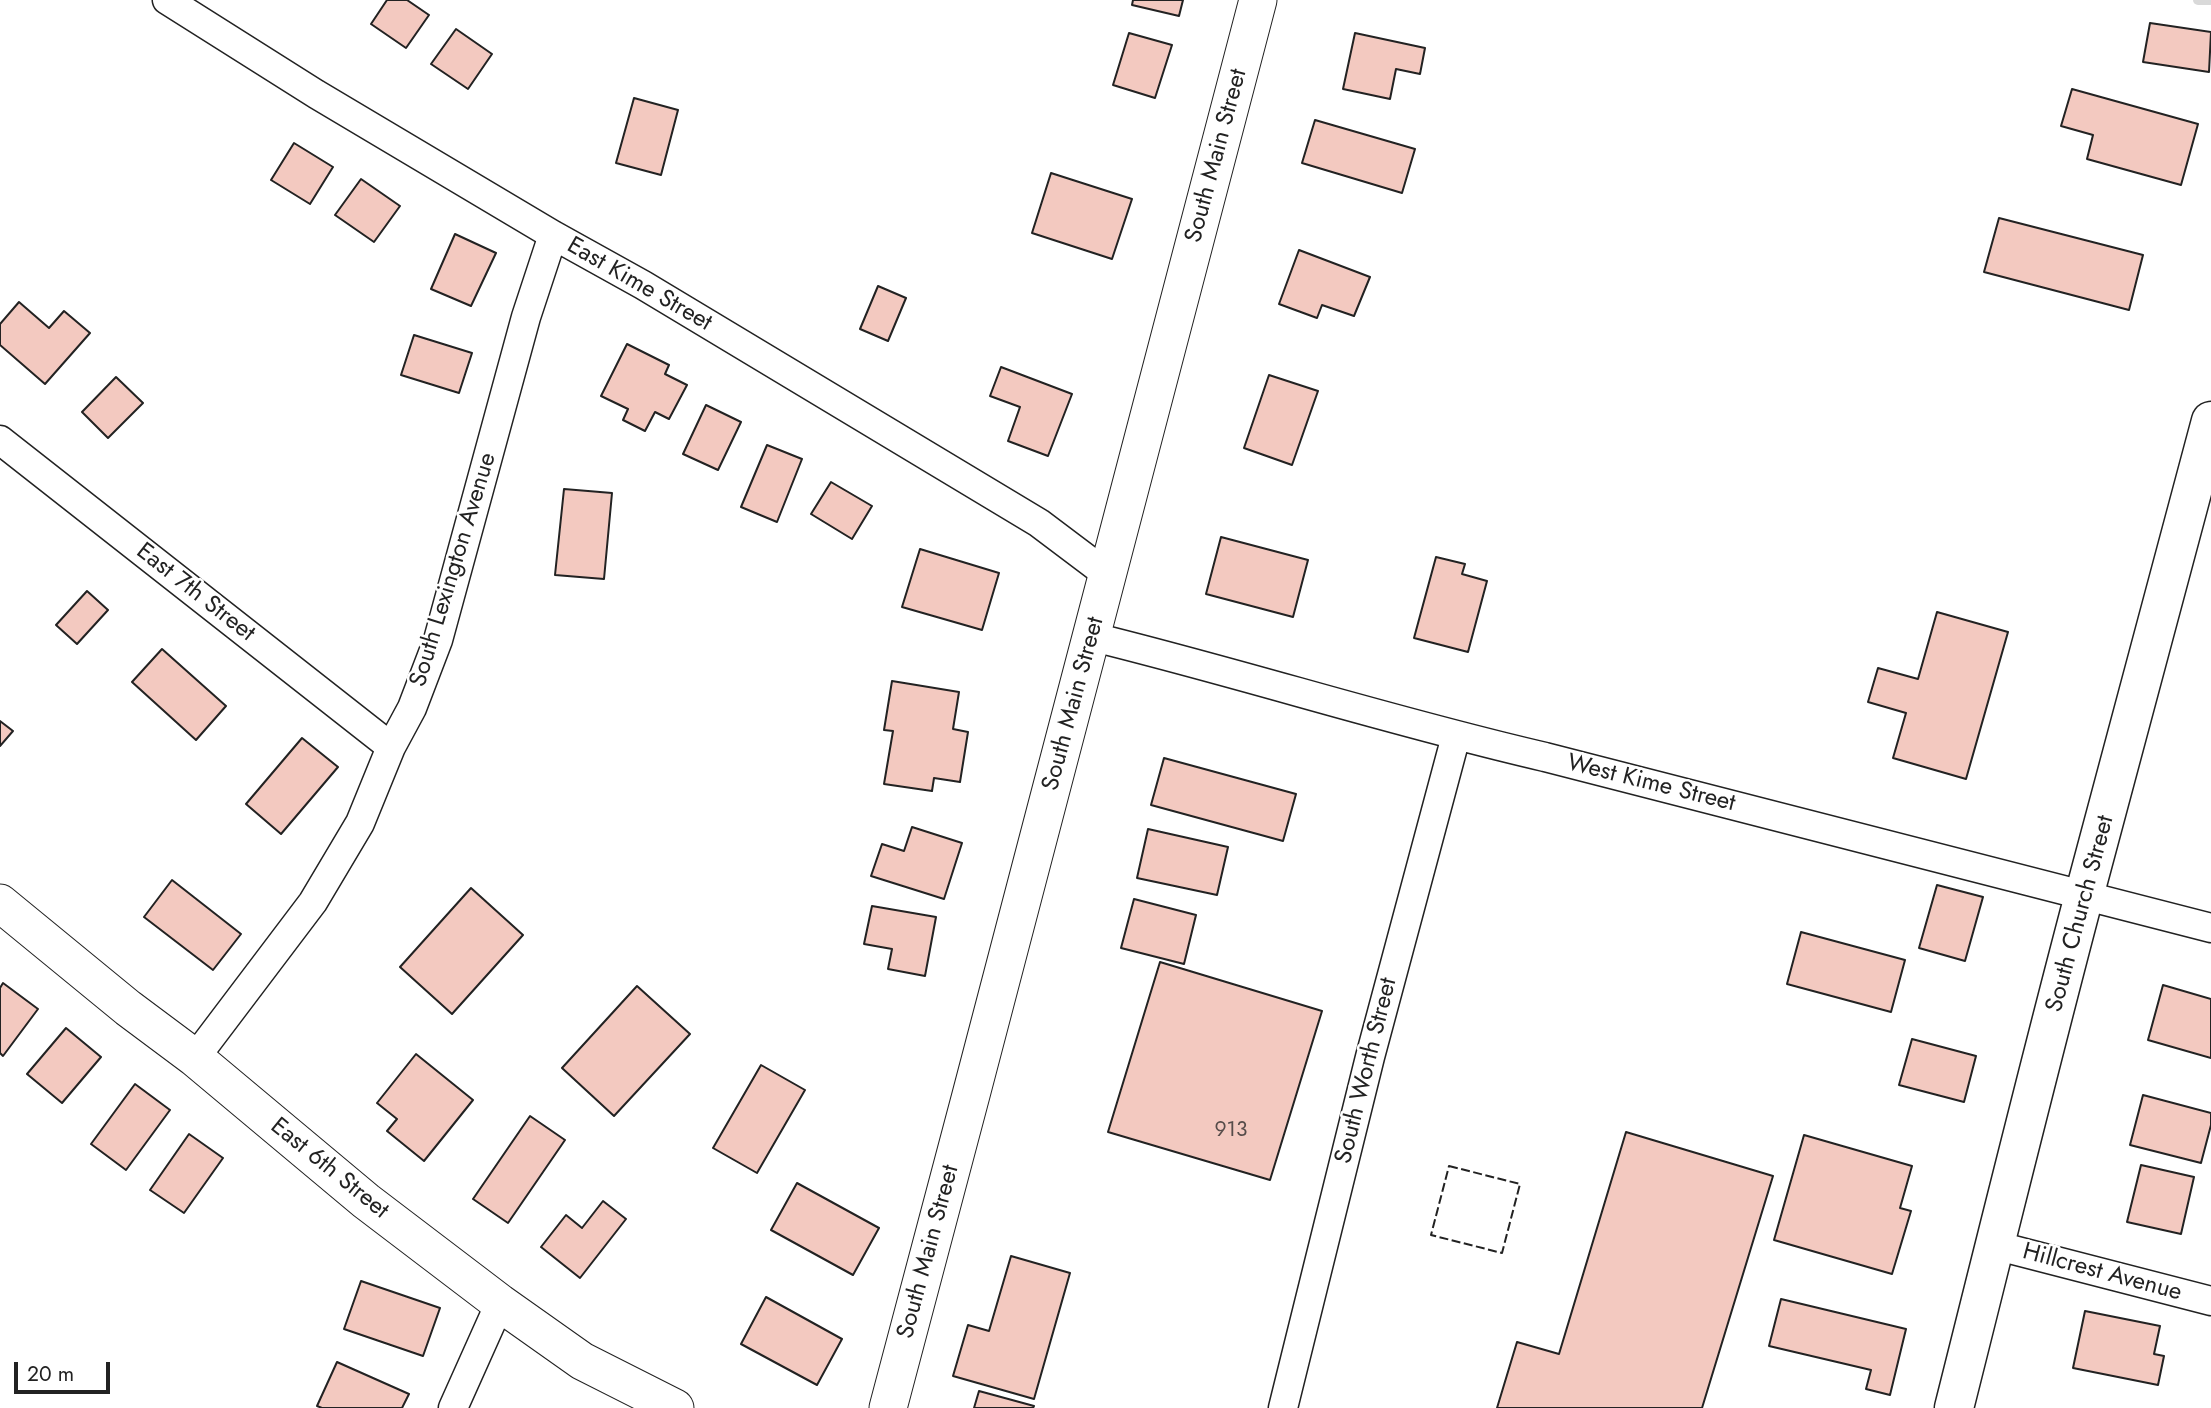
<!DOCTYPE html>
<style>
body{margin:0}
#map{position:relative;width:2211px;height:1408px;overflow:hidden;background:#fff;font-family:Jost,sans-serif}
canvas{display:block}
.scale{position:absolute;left:14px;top:1362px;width:96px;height:32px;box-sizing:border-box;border:4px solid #222;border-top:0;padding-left:9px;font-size:21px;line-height:24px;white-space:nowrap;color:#222;-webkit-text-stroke:5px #fff;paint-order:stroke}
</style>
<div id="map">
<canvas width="2211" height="1408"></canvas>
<div class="scale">20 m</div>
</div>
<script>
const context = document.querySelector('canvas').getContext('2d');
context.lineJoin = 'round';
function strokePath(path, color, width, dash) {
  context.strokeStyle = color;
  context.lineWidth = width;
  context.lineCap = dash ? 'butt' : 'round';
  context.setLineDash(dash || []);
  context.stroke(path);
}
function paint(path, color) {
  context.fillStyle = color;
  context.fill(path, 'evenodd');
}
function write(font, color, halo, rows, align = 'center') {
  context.font = font + ' Jost,sans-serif';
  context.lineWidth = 5;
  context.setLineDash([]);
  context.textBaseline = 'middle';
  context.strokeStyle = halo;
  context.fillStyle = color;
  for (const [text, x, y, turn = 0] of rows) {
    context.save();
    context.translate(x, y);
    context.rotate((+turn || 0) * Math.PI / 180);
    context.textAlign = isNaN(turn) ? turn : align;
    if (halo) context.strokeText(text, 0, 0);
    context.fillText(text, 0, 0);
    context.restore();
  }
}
const stream = new Path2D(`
 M 2198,0 L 2211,0`);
const building = new Path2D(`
 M 387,0 L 407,0 L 429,15 L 406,48 L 371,24 Z
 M 1133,0 L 1183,0 L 1179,16 L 1132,5 Z
 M 2150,23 L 2211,32 L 2209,72 L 2143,62 Z
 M 456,29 L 492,54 L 468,89 L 431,64 Z
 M 1129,33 L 1172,45 L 1155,98 L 1113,85 Z
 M 1355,33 L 1425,48 L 1420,74 L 1396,69 L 1390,99 L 1343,89 Z
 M 2072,89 L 2198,124 L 2181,185 L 2087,159 L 2093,135 L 2061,126 Z
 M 634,98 L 678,110 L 661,175 L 616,163 Z
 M 1315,120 L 1415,149 L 1402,193 L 1302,163 Z
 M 294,143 L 333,167 L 310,204 L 271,180 Z
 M 1051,173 L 1132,199 L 1112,259 L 1032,233 Z
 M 361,179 L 400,206 L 374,242 L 335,215 Z
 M 1999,218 L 2143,255 L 2129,310 L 1984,272 Z
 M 455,234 L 496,253 L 471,306 L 431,289 Z
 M 1299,250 L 1370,277 L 1354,316 L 1322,305 L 1317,318 L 1279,304 Z
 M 878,286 L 906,298 L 888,341 L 860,329 Z
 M 19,302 L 49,328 L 64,311 L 90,333 L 45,384 L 0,345 L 0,324 Z
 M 414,335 L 472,353 L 459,393 L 401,375 Z
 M 627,344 L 669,365 L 665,374 L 687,385 L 669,419 L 655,412 L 645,431 L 623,420 L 628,409 L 601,396 Z
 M 1001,367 L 1072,394 L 1048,456 L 1008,441 L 1020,407 L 990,396 Z
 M 1269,375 L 1318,391 L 1292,465 L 1244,448 Z
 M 116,377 L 143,403 L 108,438 L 82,412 Z
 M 706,405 L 741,422 L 718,470 L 683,454 Z
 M 767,445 L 802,459 L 777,522 L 741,507 Z
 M 831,482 L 872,506 L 852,539 L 811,514 Z
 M 564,489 L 612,493 L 604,579 L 555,575 Z
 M 1221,537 L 1308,560 L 1293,617 L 1206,594 Z
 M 920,549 L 999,573 L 982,630 L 902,607 Z
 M 1436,557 L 1465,564 L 1462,574 L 1487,581 L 1468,652 L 1414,638 Z
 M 87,591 L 108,610 L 77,644 L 56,625 Z
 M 1937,612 L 2008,632 L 1966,779 L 1893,758 L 1906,713 L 1868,702 L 1878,668 L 1918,679 Z
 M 162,649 L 226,706 L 196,740 L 132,682 Z
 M 892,681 L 959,692 L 953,729 L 968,732 L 960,782 L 934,778 L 932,791 L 884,784 L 893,731 L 884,730 Z
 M 0,721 L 13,731 L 0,746 Z
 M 302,738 L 338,767 L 281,834 L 246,804 Z
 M 1164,758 L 1296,794 L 1283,841 L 1151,805 Z
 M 912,827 L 962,843 L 944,899 L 871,876 L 882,844 L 904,851 Z
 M 1148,829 L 1228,847 L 1217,895 L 1137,878 Z
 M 172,880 L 241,934 L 213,970 L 144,917 Z
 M 1937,885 L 1983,897 L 1965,961 L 1919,948 Z
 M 471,888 L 523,935 L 452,1014 L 400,967 Z
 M 1134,899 L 1196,915 L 1184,964 L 1121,948 Z
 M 872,906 L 936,917 L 925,976 L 888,969 L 892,949 L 864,944 Z
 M 1801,932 L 1905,960 L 1891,1012 L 1787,984 Z
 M 1160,962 L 1322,1011 L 1270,1180 L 1108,1132 Z
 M 3,983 L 38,1009 L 3,1056 L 0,1053 L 0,988 Z
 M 2163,985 L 2211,999 L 2211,1058 L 2148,1040 Z
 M 637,986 L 690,1034 L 614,1116 L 562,1068 Z
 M 66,1028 L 101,1057 L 62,1103 L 27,1074 Z
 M 1912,1039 L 1976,1056 L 1964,1102 L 1899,1085 Z
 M 416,1054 L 473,1100 L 424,1161 L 387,1131 L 397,1119 L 377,1103 Z
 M 761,1065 L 805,1090 L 757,1173 L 713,1148 Z
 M 135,1084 L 170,1110 L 126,1170 L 91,1144 Z
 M 2143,1095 L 2211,1113 L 2211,1125 L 2201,1163 L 2130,1145 Z
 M 530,1116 L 565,1140 L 508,1223 L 473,1199 Z
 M 1626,1132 L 1773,1176 L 1702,1408 L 1497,1408 L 1517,1342 L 1559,1354 Z
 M 189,1134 L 223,1158 L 184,1213 L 150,1190 Z
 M 1804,1135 L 1912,1166 L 1900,1208 L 1911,1211 L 1892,1274 L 1774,1240 Z
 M 2141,1165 L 2194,1177 L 2181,1234 L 2127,1222 Z
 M 797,1183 L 879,1228 L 853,1275 L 771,1230 Z
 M 603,1201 L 626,1219 L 580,1278 L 541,1247 L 566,1215 L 582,1228 Z
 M 1011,1256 L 1070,1273 L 1034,1399 L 953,1376 L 968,1325 L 989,1331 Z
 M 361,1281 L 440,1308 L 423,1356 L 344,1329 Z
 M 766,1297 L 842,1339 L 817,1385 L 741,1344 Z
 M 1781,1299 L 1906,1329 L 1890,1395 L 1866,1389 L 1871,1370 L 1769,1346 Z
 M 2085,1311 L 2160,1326 L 2154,1354 L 2164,1356 L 2158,1385 L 2073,1368 Z
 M 337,1362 L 409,1394 L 402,1408 L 322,1408 L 317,1406 Z
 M 979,1391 L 1034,1406 L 1033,1408 L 974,1408 Z`);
const minor = new Path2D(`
 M 167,0 L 316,94 L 553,235 L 643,285 L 1039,523 L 1108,575
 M 0,440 L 391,747
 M 1093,637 C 1244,674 1393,722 1545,757 L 2211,928
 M 195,1058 L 313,902 L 360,823 L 391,747 L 412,708 L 438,640 L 526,317 L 553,235
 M 1994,1245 L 2211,1301
 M 453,1408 L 500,1303
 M 1283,1408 L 1370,1057 L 1456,736`);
const tertiary = new Path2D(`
 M 0,903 L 128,1008 L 195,1058 L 366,1201 L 500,1303 L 582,1361 L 675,1408
 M 888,1408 C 1013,939 1135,469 1258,0`);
const primary = new Path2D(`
 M 1954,1408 C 1997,1237 2039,1066 2084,896 C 2126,738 2170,580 2211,421`);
const fence = new Path2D(`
 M 1449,1166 L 1520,1184 L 1502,1253 L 1431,1235 Z`);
const numberNames = [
 ["913",1231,1131]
];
const streetNames = [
 ["South Main Street",1217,156,-75],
 ["East Kime Street",639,285,30],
 ["South Lexington Avenue",454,570,-73],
 ["East 7th Street",195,593,38],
 ["South Main Street",1074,704,-75],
 ["West Kime Street",1651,784,14],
 ["South Church Street",2081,914,-75],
 ["South Worth Street",1367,1071,-76],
 ["East 6th Street",329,1169,39],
 ["South Main Street",929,1252,-75],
 ["Hillcrest Avenue",2102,1273,15]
];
strokePath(stream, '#d9d9d9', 10);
paint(building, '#f3c9c0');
strokePath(building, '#222', 2);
strokePath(minor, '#222', 31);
strokePath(tertiary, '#222', 39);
strokePath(primary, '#222', 41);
strokePath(minor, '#fff', 28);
strokePath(tertiary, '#fff', 37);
strokePath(primary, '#fff', 38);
strokePath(fence, '#222', 2, [9, 3.5]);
write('21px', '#564c4a', null, numberNames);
write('24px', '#222', '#fff', streetNames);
</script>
